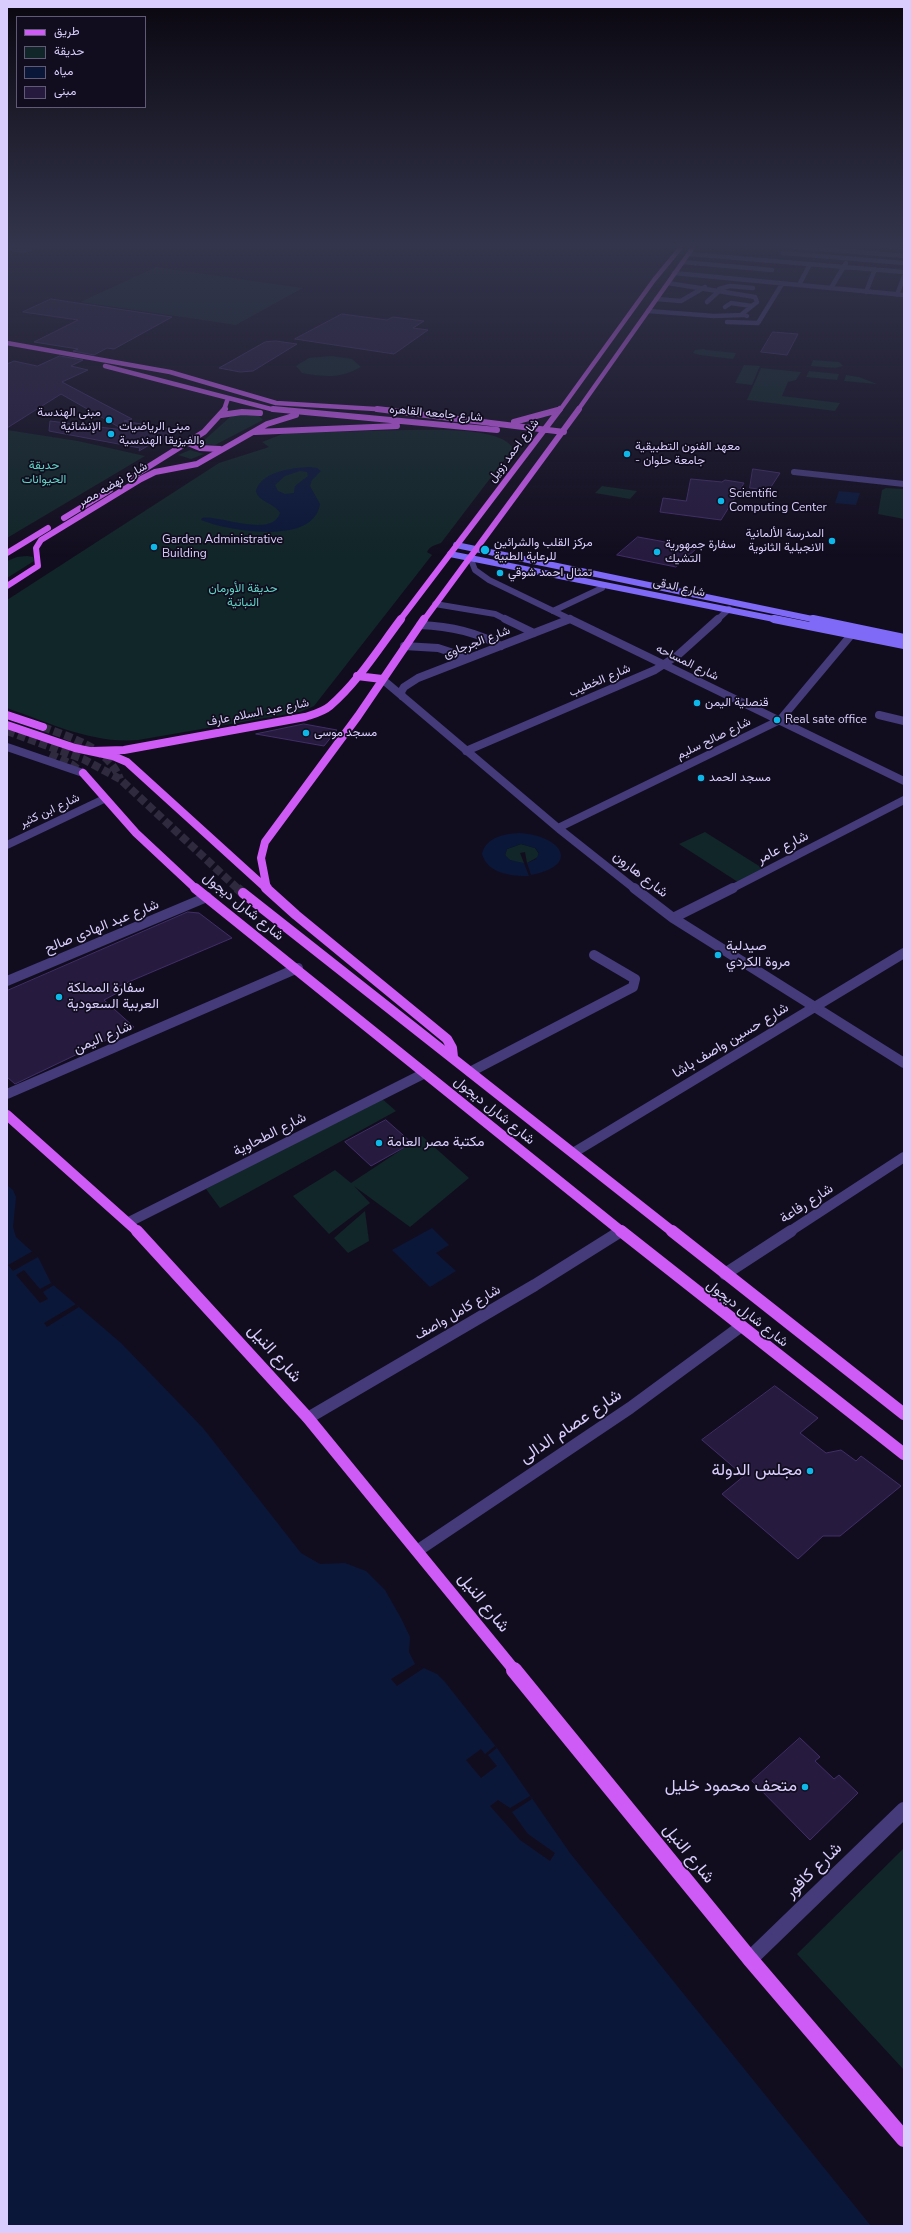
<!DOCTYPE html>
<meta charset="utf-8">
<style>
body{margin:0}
#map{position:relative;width:911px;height:2233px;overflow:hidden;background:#120d1e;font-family:"Nunito Sans",Vazirmatn,sans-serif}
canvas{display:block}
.frame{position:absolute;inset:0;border:8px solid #d8cdfc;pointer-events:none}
.legend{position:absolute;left:16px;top:16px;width:130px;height:92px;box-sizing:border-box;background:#120d1e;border:1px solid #615a77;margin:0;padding:5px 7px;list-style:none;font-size:12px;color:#d8cdfc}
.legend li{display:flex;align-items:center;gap:8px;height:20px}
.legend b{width:20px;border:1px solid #615a77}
</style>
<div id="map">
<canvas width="911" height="2233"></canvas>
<div class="frame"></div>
<ul class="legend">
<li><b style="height:5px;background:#cf5bf6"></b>طريق</li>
<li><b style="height:11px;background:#112628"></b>حديقة</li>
<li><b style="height:11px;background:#0b1739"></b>مياه</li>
<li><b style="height:11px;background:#261b3e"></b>مبنى</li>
</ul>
</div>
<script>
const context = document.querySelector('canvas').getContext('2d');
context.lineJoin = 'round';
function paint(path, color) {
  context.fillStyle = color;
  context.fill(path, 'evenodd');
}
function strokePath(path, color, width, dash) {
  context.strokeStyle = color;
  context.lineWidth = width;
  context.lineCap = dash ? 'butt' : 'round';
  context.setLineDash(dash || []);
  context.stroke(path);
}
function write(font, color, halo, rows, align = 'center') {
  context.font = font + ' "Nunito Sans",Vazirmatn,sans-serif';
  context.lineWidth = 3.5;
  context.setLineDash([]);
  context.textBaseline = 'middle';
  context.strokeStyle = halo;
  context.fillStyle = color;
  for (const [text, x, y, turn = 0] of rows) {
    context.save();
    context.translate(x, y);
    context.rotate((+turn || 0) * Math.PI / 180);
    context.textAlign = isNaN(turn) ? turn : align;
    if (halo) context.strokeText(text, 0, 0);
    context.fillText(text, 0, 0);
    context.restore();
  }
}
const green = new Path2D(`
 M 7,246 L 43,246 L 25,253 L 7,251 Z
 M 156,267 L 303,288 L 236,325 L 80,302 Z
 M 703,349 L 706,350 L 736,353 L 733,359 L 700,355 L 693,353 L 695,350 Z
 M 332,356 L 352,359 L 361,367 C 340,379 325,377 302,373 L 296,366 L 309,358 Z
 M 813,360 L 839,362 L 843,366 L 835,368 L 811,366 Z
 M 744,365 L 760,366 L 752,385 L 735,383 Z
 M 761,368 L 801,372 L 796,380 L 788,382 L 782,396 L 840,403 L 835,411 L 747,400 Z
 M 809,371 L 839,374 L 837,380 L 806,377 Z
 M 846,375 L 859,377 L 877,384 L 844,381 Z
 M 238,414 L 258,415 L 263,420 L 215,445 L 200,444 L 230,417 Z
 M 7,430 L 78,441 L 145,456 L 7,538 Z
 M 407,430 C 429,430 499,427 512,447 L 511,451 L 441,543 C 435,545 430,546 427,552 L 432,555 L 314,706 L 300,712 L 138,740 C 93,744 49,723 7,708 L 7,600 L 219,463 L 269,447 L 262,442 L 285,433 Z
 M 190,450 L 204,454 L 191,459 L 178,455 Z
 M 602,486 L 637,491 L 630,499 L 595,493 Z
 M 886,488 L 904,489 L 904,519 L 878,514 L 882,490 Z
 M 27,556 L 33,557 L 34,561 L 7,578 L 7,561 L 17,557 Z
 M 705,832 L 767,871 L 741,884 L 679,844 Z
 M 521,844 L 535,848 L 539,854 L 538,857 L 527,863 L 525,852 L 520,853 L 524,863 C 517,863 509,862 505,855 L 507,849 Z
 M 380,1097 L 396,1111 L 220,1208 L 206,1189 Z
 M 422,1136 L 469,1178 L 410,1227 L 354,1186 L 370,1203 L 329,1234 L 293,1196 L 335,1170 L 351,1183 Z
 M 365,1211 L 369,1241 L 348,1253 L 334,1238 Z
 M 904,1848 L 904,2070 L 797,1954 Z`);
const water = new Path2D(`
 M 309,467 L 317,468 L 321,471 L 312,480 L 310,486 L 320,504 C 314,546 228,531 201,520 L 202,518 C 217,514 272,539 280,513 C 275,503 258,502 256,491 C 261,471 293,468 309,467 ZM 300,471 L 307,472 L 308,476 L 295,486 L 294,493 L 285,494 L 278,491 L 275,485 L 285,476 Z
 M 839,491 L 860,493 L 856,505 L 835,503 Z
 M 519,833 C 560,835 583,865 531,875 L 527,863 L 536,859 L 539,853 L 535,848 L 521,844 L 507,849 L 505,855 L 510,860 L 524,863 L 529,876 C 511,876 488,874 482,854 C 486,837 504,834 519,833 Z
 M 7,1185 L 13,1190 L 16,1197 L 13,1227 L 16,1237 L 38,1257 L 51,1283 L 121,1343 L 203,1428 L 301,1553 L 320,1564 L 345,1563 L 366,1571 L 385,1590 L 402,1620 L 410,1637 L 409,1652 L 415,1664 L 437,1674 L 445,1682 L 497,1748 L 570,1853 L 871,2226 L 7,2226 Z
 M 432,1228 L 449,1245 L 436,1253 L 456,1271 L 430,1287 L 392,1250 Z`);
const pier = new Path2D(`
 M 33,1251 L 38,1257 L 13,1271 L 8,1265 Z
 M 24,1270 L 40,1289 L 51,1283 L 54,1285 L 43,1292 L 48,1299 L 40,1303 L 16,1275 Z
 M 76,1304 L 79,1307 L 47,1327 L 44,1323 Z
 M 415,1664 L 424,1668 L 397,1686 L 391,1679 Z
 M 495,1746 L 497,1748 L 488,1755 L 497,1766 L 481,1778 L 466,1760 L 481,1749 L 485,1754 Z
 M 530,1796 L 532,1799 L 512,1812 L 528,1834 L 555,1853 L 550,1861 L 520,1840 L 490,1806 L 498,1800 L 510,1808 Z`);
const building = new Path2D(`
 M 51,299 L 111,308 L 172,317 L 114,349 L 107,348 L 94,355 L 73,351 L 78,349 L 34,342 L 78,320 L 23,312 Z
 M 342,314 L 387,320 L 393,317 L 424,321 L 413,328 L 428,330 L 394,354 L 295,339 Z
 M 773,332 L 798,334 L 787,355 L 761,352 Z
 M 276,341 L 297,344 L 253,371 L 240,372 L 219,368 L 265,342 Z
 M 60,356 L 83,360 L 71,366 L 88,370 L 62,382 L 132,419 L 124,421 L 175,430 L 139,451 L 140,448 L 49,431 L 50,421 L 124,430 L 61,394 L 7,428 L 7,364 L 14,361 L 37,366 Z
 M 753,469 L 780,473 L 769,490 L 750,488 Z
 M 691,479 L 722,482 L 725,480 L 744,483 L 721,520 L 660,512 L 663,498 L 686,501 Z
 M 638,537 L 660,541 L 696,549 L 676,567 L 617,555 Z
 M 304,724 L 337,730 L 324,746 L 256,734 Z
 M 188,912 L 199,913 L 232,938 L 112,989 L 117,993 L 104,1000 L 134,1027 L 15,1084 L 7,1077 L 7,991 Z
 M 386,1120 L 412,1143 L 371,1166 L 345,1142 Z
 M 775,1386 L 818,1418 L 800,1433 L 826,1453 L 841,1450 L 856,1461 L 861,1456 L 901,1486 L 840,1536 L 823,1536 L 798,1559 L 722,1494 L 744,1476 L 702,1440 Z
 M 800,1738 L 820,1757 L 815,1761 L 834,1779 L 839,1775 L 858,1793 L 810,1840 L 752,1781 Z`);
const primaryTunnelFar1 = new Path2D(`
 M 43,727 C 72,738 108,748 120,779
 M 7,731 L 83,759 L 120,779 L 238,889
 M 50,754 L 71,764 L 83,773`);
const primaryTunnel = new Path2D(`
 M 237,888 L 243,893`);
const minorFar5 = new Path2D(`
 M 787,246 L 904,256
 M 883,246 L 904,247
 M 783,253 L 904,263
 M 689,254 L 904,272
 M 682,262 L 772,270
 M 674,273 L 904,295
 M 668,283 L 755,297
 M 799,285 L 810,264
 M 831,288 L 846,263
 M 719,289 L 730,286 L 753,288
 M 866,292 L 875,269
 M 897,295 L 904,276
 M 656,299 L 681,301 L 705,287
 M 707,302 L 718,292
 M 725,307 L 731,303 L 752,306
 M 648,311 L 714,316 L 743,315
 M 747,316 L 742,314 L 757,302 L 755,297
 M 727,322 L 758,323 L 782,284`);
const minorFar4 = new Path2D(`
 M 794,472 L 904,484
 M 470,557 L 475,570 L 489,580 L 572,620
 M 435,604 L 495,614 L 507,620
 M 553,611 L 602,588
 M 567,620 L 570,619
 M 717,620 L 729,609`);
const minorFar3 = new Path2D(`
 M 505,619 L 534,633
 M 570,619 L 904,781
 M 420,625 C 449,626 475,631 501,646
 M 404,646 L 438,648 L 469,658
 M 382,679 L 558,828 L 635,889
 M 402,696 L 401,692 L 404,687 L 418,678 L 570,619
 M 879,715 L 904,721
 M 466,751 L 655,670 L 678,655 L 718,619
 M 558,828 L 780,720 L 852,634
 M 7,845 L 104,799
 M 731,889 L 904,800`);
const minorFar2 = new Path2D(`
 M 634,888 L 673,918 L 904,1063
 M 673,918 L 733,888
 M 7,981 L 207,897
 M 470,1072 L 633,987 L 635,979 L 594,955
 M 7,1094 L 298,968
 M 573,1153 L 904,953
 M 129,1222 L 425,1073
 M 619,1232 L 621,1231
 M 789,1232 L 904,1157`);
const minorFar1 = new Path2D(`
 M 725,1274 L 791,1231
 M 308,1418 L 535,1285 L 621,1231
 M 417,1551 L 630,1408 L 740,1327`);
const minor = new Path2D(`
 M 750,1959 L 904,1810`);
const tertiary = new Path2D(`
 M 7,747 L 83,773`);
const secondaryFar1 = new Path2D(`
 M 456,545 L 817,620
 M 450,554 L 779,620`);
const secondary = new Path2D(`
 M 774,619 L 904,645
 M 813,619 L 904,638`);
const primaryFar5 = new Path2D(`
 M 7,343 L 170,372 L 276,403 L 392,410
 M 105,366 L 271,409 L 284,410
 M 224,410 L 228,398
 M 560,410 L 654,280 L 682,246
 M 578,410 L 694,246`);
const primaryFar4 = new Path2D(`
 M 273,409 L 497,430
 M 377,409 L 564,432
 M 221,415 L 242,412 L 260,413
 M 514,422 L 558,410
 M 255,432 L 397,426
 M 188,443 L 200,448 L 220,449
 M 132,477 L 204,432 L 225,409
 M 64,518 L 110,490
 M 7,553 L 48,528
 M 7,586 L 38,566 L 36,548 L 41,540 L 141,479 L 155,472 L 197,464 L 267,424 L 296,415
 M 400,620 L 560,409
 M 424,620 L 579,409`);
const primaryFar3 = new Path2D(`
 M 357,676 L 382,679
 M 7,715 L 43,727
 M 7,725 L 75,748 L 113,756 L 127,762 L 267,889
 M 92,751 L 124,750 L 305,717 C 314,714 323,712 330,706 C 358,682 379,648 401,619
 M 83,773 L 136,833 L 196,889
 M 267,889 L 261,858 L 265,842 L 358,716 L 424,619`);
const primaryFar2 = new Path2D(`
 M 195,888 L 622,1232
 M 266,888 L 296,915 L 447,1039 L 452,1048 L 453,1057
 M 267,888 L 267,889
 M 243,893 L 673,1232
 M 7,1115 L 138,1232`);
const primaryFar1 = new Path2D(`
 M 137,1231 L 308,1418 L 515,1671
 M 621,1231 L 904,1454
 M 672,1231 L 904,1414`);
const primary = new Path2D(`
 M 514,1670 L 750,1959 L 904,2139`);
const markers = [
 [109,420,4,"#0db8e9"],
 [111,434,4,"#0db8e9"],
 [627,454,4,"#0db8e9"],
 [721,501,4,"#0db8e9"],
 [832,541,4,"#0db8e9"],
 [154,547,4,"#0db8e9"],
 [485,550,5,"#0db8e9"],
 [657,552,4,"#0db8e9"],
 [500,573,4,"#0db8e9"],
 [697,703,4,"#0db8e9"],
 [777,720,4,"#0db8e9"],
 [306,733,4,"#0db8e9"],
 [701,778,4,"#0db8e9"],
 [718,955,4,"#0db8e9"],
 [59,997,4,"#0db8e9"],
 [379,1143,4,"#0db8e9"],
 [810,1471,4,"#0db8e9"],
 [805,1787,4,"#0db8e9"]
];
const farPoinames = [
 ["مبنى الهندسة",101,413,"right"],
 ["الإنشائية",101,427,"right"],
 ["مبنى الرياضيات",119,427],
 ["والفيزيقا الهندسية",119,441],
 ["معهد الفنون التطبيقية",635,447],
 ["- جامعة حلوان",635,461],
 ["Scientific",729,494],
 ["Computing Center",729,508],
 ["المدرسة الألمانية",824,534,"right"],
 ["الانجيلية الثانوية",824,548,"right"],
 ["Garden Administrative",162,540],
 ["Building",162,554],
 ["مركز القلب والشرائين",494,543],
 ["للرعاية الطبية",494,557],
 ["سفارة جمهورية",665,545],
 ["التشيك",665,559],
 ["تمثال احمد شوقي",508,573],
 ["قنصلية اليمن",705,703],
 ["Real sate office",785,720],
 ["مسجد موسى",314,733],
 ["مسجد الحمد",709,778]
];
const farStreetnames = [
 ["شارع جامعه القاهره",436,414,5],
 ["شارع احمد زويل",514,451,-53],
 ["شارع نهضه مصر",113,485,-30],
 ["شارع الدقى",679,588,12],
 ["شارع الجرجاوى",477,643,-21],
 ["شارع المساحه",687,663,26],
 ["شارع الخطيب",600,681,-23],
 ["شارع عبد السلام عارف",258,713,-11],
 ["شارع صالح سليم",714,739,-26],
 ["شارع ابن كثير",50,811,-25]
];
const farParknames = [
 ["حديقة",44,466],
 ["الحيوانات",44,480],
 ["حديقة الأورمان",243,589],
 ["النباتية",243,603]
];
const streetNames = [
 ["شارع عامر",783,848,-27],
 ["شارع هارون",640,875,38],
 ["شارع شارل ديجول",243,907,39],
 ["شارع عبد الهادى صالح",102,927,-22],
 ["شارع اليمن",103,1038,-23],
 ["شارع حسين واصف باشا",731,1041,-31],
 ["شارع شارل ديجول",494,1111,39],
 ["شارع الطحاوية",270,1135,-27],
 ["شارع رفاعة",807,1204,-33],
 ["شارع كامل واصف",458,1313,-30],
 ["شارع شارل ديجول",747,1314,38]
];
const poiNames = [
 ["صيدلية",726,947],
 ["مروة الكردي",726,963],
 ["سفارة المملكة",67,989],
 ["العربية السعودية",67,1005],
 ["مكتبة مصر العامة",387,1143]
];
const nearStreetnames = [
 ["شارع النيل",274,1354,48],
 ["شارع عصام الدالى",571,1427,-34],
 ["شارع النيل",483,1603,51],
 ["شارع النيل",688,1854,51],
 ["شارع كافور",814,1871,-44]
];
const nearPoinames = [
 ["مجلس الدولة",802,1471],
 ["متحف محمود خليل",797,1787]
];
paint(green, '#112628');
paint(water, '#0b1739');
paint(pier, '#120d1e');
paint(building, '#261b3e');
strokePath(building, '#412e69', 1);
strokePath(primaryTunnelFar1, '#302a3f', 8, [8, 3.5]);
strokePath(primaryTunnel, '#302a3f', 10, [10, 5]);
strokePath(minorFar5, '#453b7b', 4.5);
strokePath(minorFar4, '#453b7b', 6);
strokePath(minorFar3, '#453b7b', 8);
strokePath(minorFar2, '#453b7b', 10);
strokePath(minorFar1, '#453b7b', 12);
strokePath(minor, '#453b7b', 16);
strokePath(tertiary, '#453b7b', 8);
strokePath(secondaryFar1, '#7e6af7', 6);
strokePath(secondary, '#7e6af7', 8);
strokePath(primaryFar5, '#cf5bf6', 4.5);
strokePath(primaryFar4, '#cf5bf6', 6);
strokePath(primaryFar3, '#cf5bf6', 8);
strokePath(primaryFar2, '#cf5bf6', 10);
strokePath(primaryFar1, '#cf5bf6', 12);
strokePath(primary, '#cf5bf6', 16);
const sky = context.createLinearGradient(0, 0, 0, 558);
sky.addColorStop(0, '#0a0710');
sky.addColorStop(0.44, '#33354c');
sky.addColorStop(1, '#33354c00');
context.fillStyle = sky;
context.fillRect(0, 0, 911, 558);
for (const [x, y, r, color] of markers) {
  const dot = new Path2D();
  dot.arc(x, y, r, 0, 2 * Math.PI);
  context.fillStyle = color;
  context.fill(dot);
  strokePath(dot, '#120d1e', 1.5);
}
write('12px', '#d8cdfc', '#120d1e', farPoinames, 'left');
write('12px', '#d8cdfc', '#120d1e', farStreetnames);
write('12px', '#5ed7c8', '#120d1e', farParknames);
write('14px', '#d8cdfc', '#120d1e', streetNames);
write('14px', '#d8cdfc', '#120d1e', poiNames, 'left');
write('17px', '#d8cdfc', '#120d1e', nearStreetnames);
write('17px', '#d8cdfc', '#120d1e', nearPoinames, 'right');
</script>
